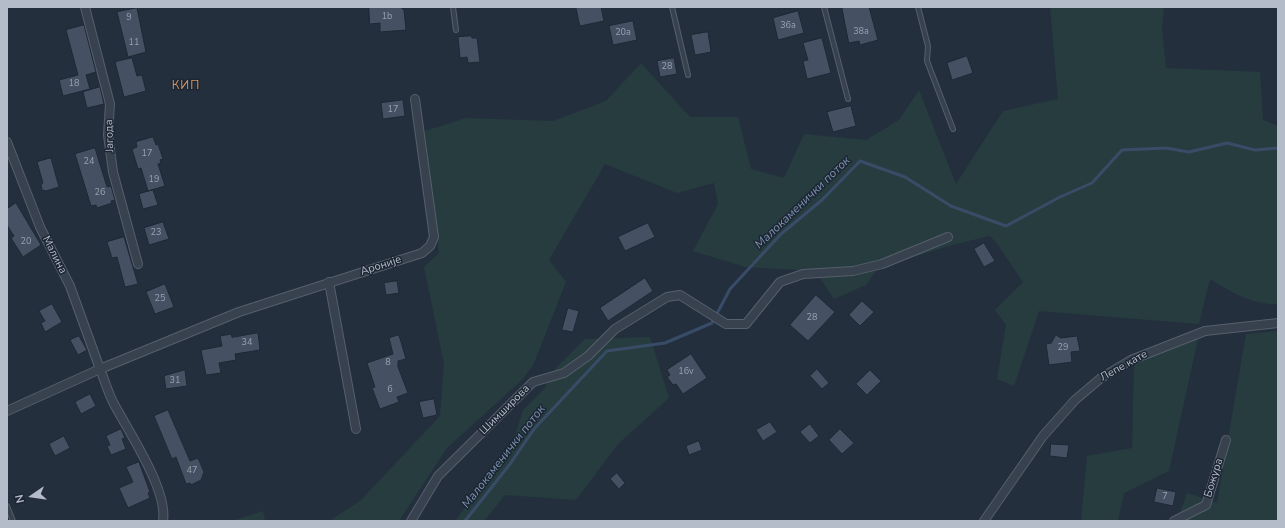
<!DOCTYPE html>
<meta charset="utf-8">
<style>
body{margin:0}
#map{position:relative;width:1285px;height:528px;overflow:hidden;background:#242f3e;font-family:"Nunito Sans",sans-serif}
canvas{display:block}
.frame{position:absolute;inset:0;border:8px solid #b4bcc9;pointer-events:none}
.north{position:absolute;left:12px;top:476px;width:40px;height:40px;-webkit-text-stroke:3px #1d2633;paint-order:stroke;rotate:257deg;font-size:11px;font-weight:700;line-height:16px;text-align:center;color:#b4bcc9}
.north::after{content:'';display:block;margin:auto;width:14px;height:18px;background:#b4bcc9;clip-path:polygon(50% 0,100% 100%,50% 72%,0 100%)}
</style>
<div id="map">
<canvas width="1285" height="528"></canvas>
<div class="frame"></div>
<div class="north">N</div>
</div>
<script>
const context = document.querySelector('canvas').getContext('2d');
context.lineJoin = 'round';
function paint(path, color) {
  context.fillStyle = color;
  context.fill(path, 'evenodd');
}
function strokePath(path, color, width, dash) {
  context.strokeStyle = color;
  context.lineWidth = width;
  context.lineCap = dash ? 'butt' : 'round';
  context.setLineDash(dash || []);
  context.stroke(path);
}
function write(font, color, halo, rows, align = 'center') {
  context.font = font + ' "Nunito Sans",sans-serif';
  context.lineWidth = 3;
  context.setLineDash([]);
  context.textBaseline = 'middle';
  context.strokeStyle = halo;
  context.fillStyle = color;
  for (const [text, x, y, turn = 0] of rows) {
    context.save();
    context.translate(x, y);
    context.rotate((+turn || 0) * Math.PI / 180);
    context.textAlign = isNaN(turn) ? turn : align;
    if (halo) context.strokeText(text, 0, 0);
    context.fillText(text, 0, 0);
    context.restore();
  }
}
const green = new Path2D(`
 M 1050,7 L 1164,7 L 1162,29 L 1166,68 L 1260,72 L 1263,120 L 1278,126 L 1278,304 C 1252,305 1231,292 1210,279 L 1199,324 L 1039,311 L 1014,386 L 997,379 L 1006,325 L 995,310 L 1023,282 L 998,245 L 990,236 L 952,245 L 878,268 L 866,285 L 834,299 L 815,271 L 745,267 L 693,251 L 718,204 L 714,183 L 677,193 L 605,164 L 549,260 L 566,282 L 534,363 L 523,379 L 447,448 L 399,521 L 329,521 L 360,501 L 440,416 L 444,364 L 424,267 L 439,253 L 425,131 L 466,118 L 553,121 L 606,101 L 641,63 L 690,117 L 738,117 L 751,169 L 784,178 L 804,134 L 866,140 L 899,120 L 919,90 L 956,184 L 1003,111 L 1058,99 Z
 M 1278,331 L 1278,521 L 1177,521 L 1187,493 L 1217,503 L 1246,334 Z
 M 650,337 L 669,398 L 618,444 L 576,500 L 505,495 L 484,521 L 455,521 L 512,444 L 523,410 L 544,389 L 555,369 L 585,339 Z
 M 1198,339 L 1169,471 L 1124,493 L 1118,521 L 1081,521 L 1087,456 L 1132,448 L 1134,362 L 1177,340 Z
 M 263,511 L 265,521 L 231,521 Z`);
const stream = new Path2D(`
 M 465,521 L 510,464 L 534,429 L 607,351 L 665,343 L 712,323 L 730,289 L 756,261 L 781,234 L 822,200 L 860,161 L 905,177 L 951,206 L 1006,226 L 1060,197 L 1092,183 L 1122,150 L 1166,148 L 1189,152 L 1227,143 L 1255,150 L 1278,148`);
const building = new Path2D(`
 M 369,7 L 400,7 L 404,10 L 406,30 L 380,32 L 380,23 L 370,24 Z
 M 576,7 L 601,7 L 604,21 L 580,26 Z
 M 842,7 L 869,7 L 878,40 L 860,45 L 859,41 L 849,43 Z
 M 137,8 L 146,52 L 128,57 L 117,12 Z
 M 798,11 L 804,33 L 778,40 L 773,18 Z
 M 633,21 L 637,40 L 613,45 L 609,26 Z
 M 84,25 L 96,72 L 86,75 L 90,89 L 63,96 L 59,80 L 78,75 L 66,30 Z
 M 708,32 L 711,52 L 695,55 L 691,35 Z
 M 471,36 L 472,38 L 477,38 L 480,62 L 468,63 L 467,57 L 460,58 L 458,37 Z
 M 822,38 L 831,73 L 807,79 L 803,61 L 808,60 L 803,43 Z
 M 967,56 L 973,73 L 952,80 L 947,63 Z
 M 132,58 L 137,76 L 142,75 L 146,91 L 124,97 L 115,62 Z
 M 674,58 L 677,74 L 660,77 L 657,61 Z
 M 100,87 L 104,104 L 87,108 L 83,92 Z
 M 403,100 L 405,116 L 383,119 L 381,103 Z
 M 851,106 L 856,126 L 833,132 L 827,112 Z
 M 153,137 L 156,145 L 158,144 L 163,159 L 160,160 L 161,163 L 158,164 L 165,186 L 148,191 L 141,168 L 138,169 L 132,149 L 137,147 L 136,142 Z
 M 95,148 L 107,187 L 111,186 L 115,200 L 111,201 L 112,203 L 97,208 L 96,205 L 91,206 L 75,154 Z
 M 51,158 L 59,187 L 46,191 L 42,190 L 41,185 L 43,183 L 37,162 Z
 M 153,190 L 158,205 L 143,209 L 139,194 Z
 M 16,203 L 41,245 L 23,257 L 11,238 L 14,236 L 7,225 L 7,209 Z
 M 163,222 L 169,239 L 149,245 L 144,228 Z
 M 648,223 L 655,237 L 625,251 L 618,237 Z
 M 124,237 L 138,284 L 125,287 L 117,257 L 112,258 L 107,242 Z
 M 984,243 L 995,261 L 984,267 L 974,249 Z
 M 645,278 L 653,291 L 608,321 L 600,308 Z
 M 397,281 L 399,293 L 386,295 L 384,283 Z
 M 165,284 L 174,307 L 155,314 L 146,292 Z
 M 816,295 L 835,312 L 808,341 L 790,325 Z
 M 862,301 L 874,312 L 860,326 L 849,315 Z
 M 52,304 L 62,322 L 45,332 L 41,323 L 45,321 L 39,311 Z
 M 568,308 L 579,311 L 573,332 L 562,330 Z
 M 258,333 L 260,350 L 235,354 L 236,360 L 219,363 L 221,373 L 206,375 L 201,350 L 222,346 L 220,336 L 231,334 L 232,337 Z
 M 399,335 L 406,359 L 398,361 L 398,367 L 408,393 L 397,397 L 399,402 L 380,409 L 372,388 L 375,387 L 367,363 L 393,354 L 389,338 Z
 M 1056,335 L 1061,338 L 1077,336 L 1080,351 L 1071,352 L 1072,362 L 1049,365 L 1046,344 L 1051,343 Z
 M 79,336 L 87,350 L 78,355 L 70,340 Z
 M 691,354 L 707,378 L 683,394 L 676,384 L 673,385 L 667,377 L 670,375 L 667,370 Z
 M 817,369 L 829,383 L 822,389 L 810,376 Z
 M 185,370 L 187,386 L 166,389 L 164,376 Z
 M 870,370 L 881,381 L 867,395 L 856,384 Z
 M 90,394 L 96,406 L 81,414 L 75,402 Z
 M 434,399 L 437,415 L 423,418 L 419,402 Z
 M 168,410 L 190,461 L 198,458 L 204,472 L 201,480 L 191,485 L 190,483 L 186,484 L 176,457 L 172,459 L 154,416 Z
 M 770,422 L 777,432 L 763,441 L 756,430 Z
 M 810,424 L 819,436 L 810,443 L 800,432 Z
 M 121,429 L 125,438 L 122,439 L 126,449 L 111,455 L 107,446 L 110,445 L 106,436 Z
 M 840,429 L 854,443 L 842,454 L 829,440 Z
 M 64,436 L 70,448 L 55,456 L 49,444 Z
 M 699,441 L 702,450 L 689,455 L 686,446 Z
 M 1051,444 L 1069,445 L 1067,458 L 1050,456 Z
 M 139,462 L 150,492 L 148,493 L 150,498 L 128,508 L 119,488 L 133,482 L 126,467 Z
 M 617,473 L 625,483 L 619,489 L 610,479 Z
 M 1157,488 L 1176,492 L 1173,506 L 1154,502 Z`);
const service = new Path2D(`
 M 453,7 L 456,30
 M 672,7 L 688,75
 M 824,7 L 848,99
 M 918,7 L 928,46 L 927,61 L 953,129
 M 7,506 L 13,521`);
const minor = new Path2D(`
 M 85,7 L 110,104 L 108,135 L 113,172 L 138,264
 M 7,142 L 40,227 L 70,286 L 100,369 L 239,312 L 422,253 L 430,246 L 434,237 L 415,99
 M 329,282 L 356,429
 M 7,411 L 100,369 C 105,381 108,393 114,404 C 129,432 168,490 163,521
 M 411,521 L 438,476 L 533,382 L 564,373 L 588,356 L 615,329 L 667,297 L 680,295 L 726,324 L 746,324 L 780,282 L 803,274 L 853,271 L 882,264 L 948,237
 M 984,521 L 1043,436 L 1075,400 L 1101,378 L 1131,360 L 1205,331 L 1278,323
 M 1174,521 L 1206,505 L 1226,440`);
const numberNames = [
 ["1b",387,17],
 ["9",129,18],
 ["36a",788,26],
 ["38a",861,32],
 ["20a",623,33],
 ["11",134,43],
 ["28",667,67],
 ["18",74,84],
 ["17",393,110],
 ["17",147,154],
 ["24",89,162],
 ["19",154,180],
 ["26",100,193],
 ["23",156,233],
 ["20",26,242],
 ["25",160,299],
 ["28",812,318],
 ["34",247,343],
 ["29",1063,348],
 ["8",388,363],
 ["16v",686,372],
 ["31",175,381],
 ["6",390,390],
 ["47",192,471],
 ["7",1165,497]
];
const streetNames = [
 ["Јагода",110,136,-92],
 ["Малина",54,255,63],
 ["Ароније",381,266,-18],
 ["Лепе кате",1124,366,-29],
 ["Шимширова",505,410,-45],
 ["Божура",1214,478,-73]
];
const neighbourhoodNames = [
 ["КИП",186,86]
];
const waterNames = [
 ["Малокаменички поток",803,203,-44],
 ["Малокаменички поток",504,457,-52]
];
paint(green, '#263c3f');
strokePath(stream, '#394c67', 3);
paint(building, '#455162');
strokePath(building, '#1f2835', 1);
strokePath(service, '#565f6c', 6);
strokePath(minor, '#565f6c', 10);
strokePath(service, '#38414e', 4);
strokePath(minor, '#38414e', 8);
write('9px', '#98a1af', null, numberNames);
write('11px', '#b4bcc9', '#1d2633', streetNames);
context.letterSpacing = '1px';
write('12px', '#d59563', '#1d2633', neighbourhoodNames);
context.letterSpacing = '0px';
write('italic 12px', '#7c92b1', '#1d2633', waterNames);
</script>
